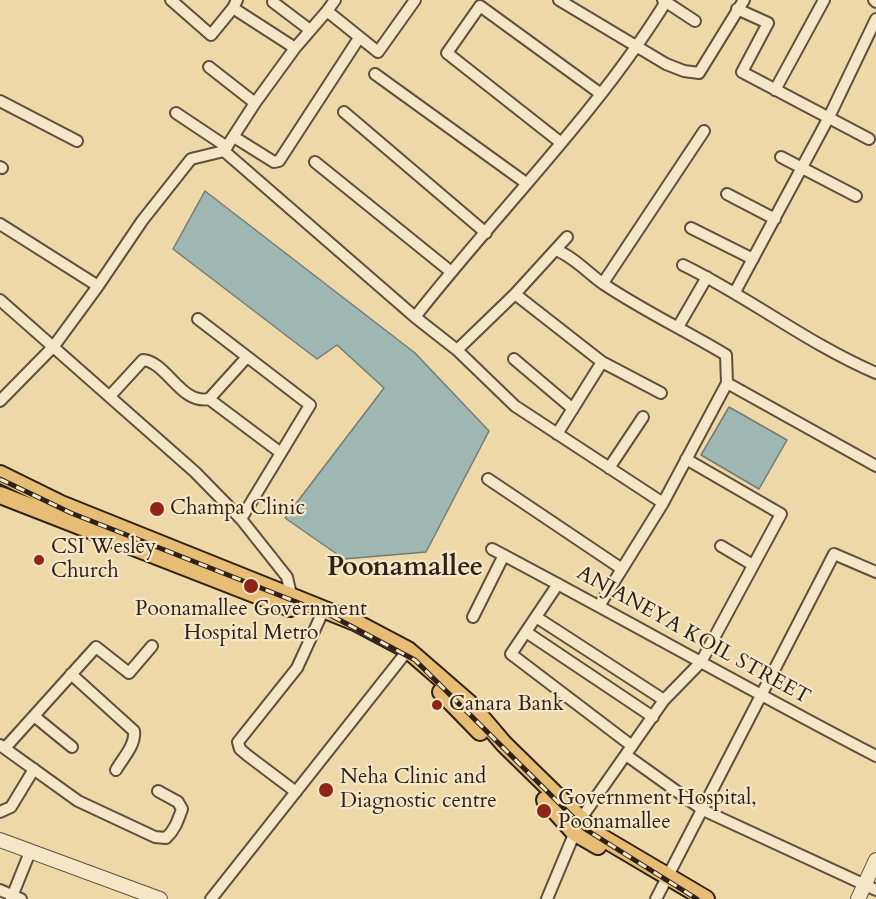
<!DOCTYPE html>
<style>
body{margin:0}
canvas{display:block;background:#eed8a8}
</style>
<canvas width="876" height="899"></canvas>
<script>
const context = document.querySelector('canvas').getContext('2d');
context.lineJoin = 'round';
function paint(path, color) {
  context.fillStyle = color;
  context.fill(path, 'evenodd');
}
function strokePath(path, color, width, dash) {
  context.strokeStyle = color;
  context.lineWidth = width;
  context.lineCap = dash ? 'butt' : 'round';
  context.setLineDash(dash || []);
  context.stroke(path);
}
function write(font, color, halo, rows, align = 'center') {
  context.font = font + ' Cardo,serif';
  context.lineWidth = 4.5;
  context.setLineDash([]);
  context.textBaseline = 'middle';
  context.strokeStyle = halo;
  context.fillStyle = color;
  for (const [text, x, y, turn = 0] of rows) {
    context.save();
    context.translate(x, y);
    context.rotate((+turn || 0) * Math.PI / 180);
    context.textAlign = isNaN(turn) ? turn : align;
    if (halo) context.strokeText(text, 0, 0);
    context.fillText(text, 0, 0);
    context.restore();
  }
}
const water = new Path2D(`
 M 205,191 L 415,353 L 489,431 L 426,552 L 344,559 L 285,518 L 384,388 L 337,345 L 317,359 L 173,249 Z
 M 729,407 L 787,440 L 759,489 L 701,455 Z`);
const minor = new Path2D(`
 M 171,0 L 211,35 L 233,8
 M 559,0 L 666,64 L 684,71 L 699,73 L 744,0
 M 663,0 L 695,21
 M 874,0 L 876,2
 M 273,2 L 310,30
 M 737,9 L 768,23 L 742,72 L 869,139
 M 327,11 L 335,0
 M 295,48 L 327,11 L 378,52 L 415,0
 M 209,67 L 255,103
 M 375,74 L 526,183
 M 775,90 L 824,0
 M 0,101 L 77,141
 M 344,112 L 486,233
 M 176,113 L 227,147
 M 234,137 L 274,162 L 279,161 L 359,38
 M 560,142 L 447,53 L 480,6 L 601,94
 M 224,151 L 255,103 L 295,48 L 233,8 L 237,0
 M 781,157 L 856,196
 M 315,162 L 450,271
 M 0,167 L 2,168
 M 727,194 L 775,219
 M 0,224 L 98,286
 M 691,228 L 753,259
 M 556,250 C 574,257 589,274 605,285 C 644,311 686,331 726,355 L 727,383 L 663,503 L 599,606
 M 683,265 C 749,297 808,344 876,373
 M 603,283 L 704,131
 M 735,292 L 829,117 L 876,19
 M 515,294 L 602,362 L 661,393
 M 0,300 L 195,472 L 241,519 L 287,577 L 292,599
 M 415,317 C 498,211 596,115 667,0
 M 198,319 L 310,405 L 241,519
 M 678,327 L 707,277
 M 457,350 L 515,294 L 567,237
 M 514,359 L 573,409
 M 727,383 L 876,466
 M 110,396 L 143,360 C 167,362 181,405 209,399 L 247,357
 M 209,399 L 281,453
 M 0,401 L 54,346 L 98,286 L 142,221 L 191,159 L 224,151 L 415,317 L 457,350 L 515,406 L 663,503
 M 557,434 L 602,362
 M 609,468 L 643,417
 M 488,479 L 622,569
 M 721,546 L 753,565
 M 492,549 C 621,617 747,689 876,756
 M 558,584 L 511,654 L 632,746
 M 473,617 L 504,555
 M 536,617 L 664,700
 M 526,632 L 653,717
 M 71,674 L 134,731 C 136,745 122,759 116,770
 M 34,716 L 72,747
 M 0,745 L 78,801 L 155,837 L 166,838 C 175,830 178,820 182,809 L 178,802 L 158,791
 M 5,748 L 96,647 L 129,673 L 152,646
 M 626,755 L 703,810 L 876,890
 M 296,792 L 247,755 L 240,749 L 238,742 L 297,668 L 320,618
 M 0,812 L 11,807 L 34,769
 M 0,890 L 21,899
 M 11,899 L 30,852
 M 211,899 L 408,650
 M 547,899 L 580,820 L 664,700 L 701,662 L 781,514 L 686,459
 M 656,899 L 834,554 L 876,572`);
const tertiary = new Path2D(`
 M 0,840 L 160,899
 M 858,899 L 876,860`);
const primary = new Path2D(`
 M 0,474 L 61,504 L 355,622 L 408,650 L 469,703 L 504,744 L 596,834 L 706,899
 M 0,495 L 290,608
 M 441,692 L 480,732
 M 545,800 L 574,832 L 598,846`);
const rail = new Path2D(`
 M 0,479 L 71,513 L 332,616 L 415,660 L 585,829 L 697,899`);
const markers = [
 [157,509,8,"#8f2418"],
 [39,560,6,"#8f2418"],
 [251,586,8,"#8f2418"],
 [437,705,6,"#8f2418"],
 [326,790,8,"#8f2418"],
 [544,811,8,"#8f2418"]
];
const poiNames = [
 ["Champa Clinic",170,509],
 ["CSI Wesley",51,548],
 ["Church",51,572],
 ["Poonamallee Government",251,610,"center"],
 ["Hospital Metro",251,634,"center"],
 ["Canara Bank",449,705],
 ["Neha Clinic and",340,778],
 ["Diagnostic centre",340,802],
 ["Government Hospital,",558,799],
 ["Poonamallee",558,823]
];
const streetNames = [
 ["ANJANEYA KOIL STREET",693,636,29]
];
const districtNames = [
 ["Poonamallee",405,569]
];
paint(water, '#9eb7b3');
strokePath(water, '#727b75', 1.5);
strokePath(minor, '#5f4f3c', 14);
strokePath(tertiary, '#5f4f3c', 16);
strokePath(primary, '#2f2118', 20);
strokePath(minor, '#f4e6c6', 10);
strokePath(tertiary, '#f4e6c6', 14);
strokePath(primary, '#e7bc74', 16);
strokePath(rail, '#2f2118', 5);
strokePath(rail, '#f4e6c6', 3, [9]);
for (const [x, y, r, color] of markers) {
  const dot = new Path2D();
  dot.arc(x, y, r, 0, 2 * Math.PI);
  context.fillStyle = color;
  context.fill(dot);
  strokePath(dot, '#f4e6c6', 2);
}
write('21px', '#2f2118', '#f4e6c6', poiNames, 'left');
write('21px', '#2f2118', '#f4e6c6', streetNames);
write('bold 27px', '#2f2118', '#f4e6c6', districtNames);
</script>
